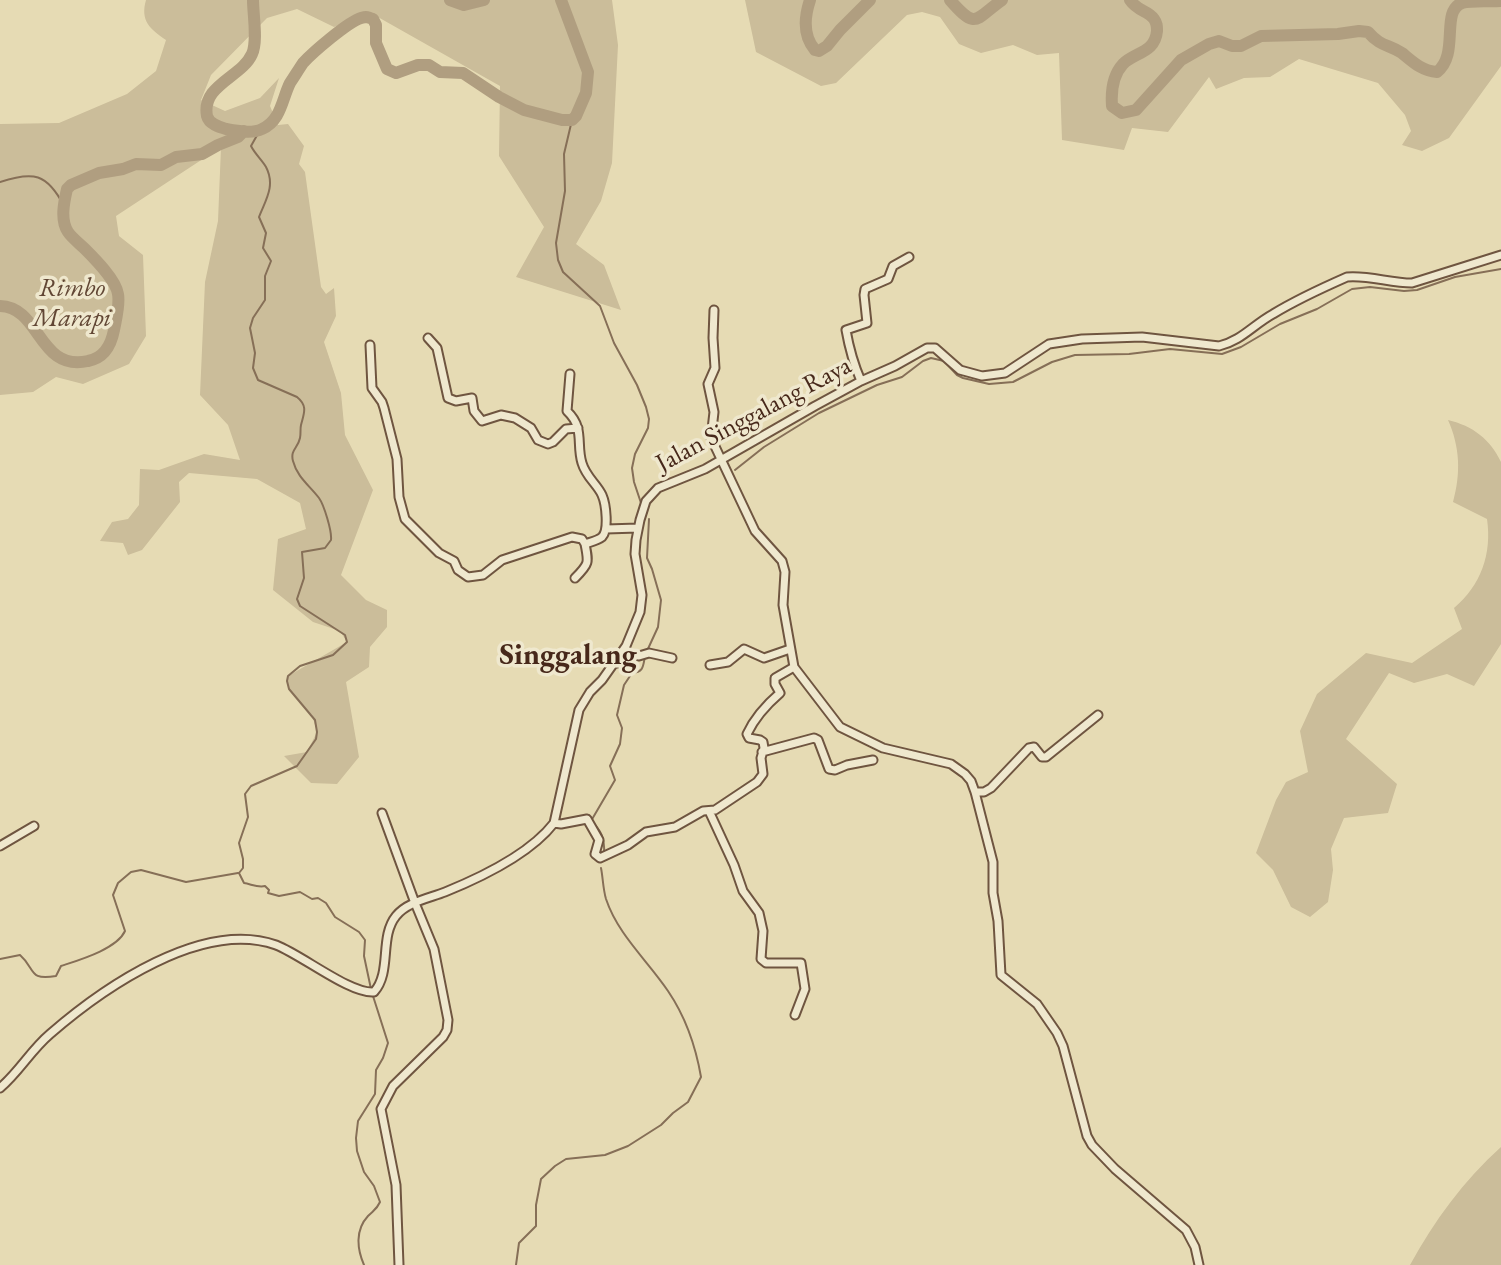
<!DOCTYPE html>
<style>
body{margin:0}
canvas{display:block;background:#e6dbb4}
</style>
<canvas width="1501" height="1265"></canvas>
<script>
const context = document.querySelector('canvas').getContext('2d');
context.lineJoin = 'round';
function paint(path, color) {
  context.fillStyle = color;
  context.fill(path, 'evenodd');
}
function strokePath(path, color, width, dash) {
  context.strokeStyle = color;
  context.lineWidth = width;
  context.lineCap = dash ? 'butt' : 'round';
  context.setLineDash(dash || []);
  context.stroke(path);
}
function write(font, color, halo, rows, align = 'center') {
  context.font = font + ' "EB Garamond",serif';
  context.lineWidth = 7;
  context.setLineDash([]);
  context.textBaseline = 'middle';
  context.strokeStyle = halo;
  context.fillStyle = color;
  for (const [text, x, y, turn = 0] of rows) {
    context.save();
    context.translate(x, y);
    context.rotate((+turn || 0) * Math.PI / 180);
    context.textAlign = isNaN(turn) ? turn : align;
    if (halo) context.strokeText(text, 0, 0);
    context.fillText(text, 0, 0);
    context.restore();
  }
}
const green = new Path2D(`
 M 146,0 L 612,0 L 618,45 L 612,163 L 601,201 L 576,244 L 604,265 L 621,310 L 516,277 L 544,227 L 499,156 L 500,86 L 369,12 L 334,27 L 297,9 L 267,18 L 211,75 L 201,100 L 225,111 L 260,98 L 279,78 L 270,106 L 278,125 L 288,124 L 304,146 L 299,164 L 305,172 L 321,287 L 326,294 L 334,288 L 336,316 L 324,342 L 341,393 L 345,435 L 373,490 L 341,575 L 366,600 L 387,610 L 387,627 L 370,647 L 369,667 L 346,682 L 359,757 L 337,784 L 311,783 L 284,756 L 307,752 L 317,732 L 312,715 L 288,688 L 288,676 L 347,642 L 340,631 L 313,622 L 273,590 L 278,539 L 306,529 L 300,503 L 257,479 L 189,473 L 179,482 L 180,502 L 142,550 L 128,555 L 123,543 L 100,541 L 112,522 L 128,519 L 139,505 L 140,469 L 159,470 L 204,454 L 240,460 L 228,425 L 200,395 L 205,282 L 218,221 L 221,147 L 116,216 L 119,236 L 143,255 L 146,336 L 129,364 L 83,384 L 56,377 L 33,392 L 0,395 L 0,124 L 59,123 L 127,94 L 156,71 L 166,40 C 150,29 140,21 146,0 Z
 M 745,0 L 1501,0 L 1501,66 L 1449,138 L 1422,151 L 1402,145 L 1411,131 L 1405,115 L 1378,83 L 1299,59 L 1270,77 L 1244,78 L 1216,89 L 1209,77 L 1168,132 L 1132,128 L 1124,150 L 1062,140 L 1059,53 L 1037,55 L 1013,45 L 981,53 L 959,44 L 940,17 L 922,12 L 907,15 L 836,83 L 821,86 L 756,52 Z
 M 1448,420 C 1473,426 1490,439 1501,462 L 1501,644 L 1474,686 L 1447,674 L 1414,683 L 1389,673 L 1346,739 L 1397,784 L 1388,813 L 1344,818 L 1331,849 L 1333,870 L 1328,902 L 1310,917 L 1291,907 L 1273,870 L 1256,853 L 1276,800 L 1286,782 L 1308,772 L 1300,731 L 1317,694 L 1366,653 L 1412,663 L 1462,629 L 1454,608 C 1481,585 1492,554 1487,519 L 1453,502 C 1461,473 1460,447 1448,420 Z
 M 1501,1147 L 1501,1265 L 1410,1265 C 1434,1221 1464,1180 1501,1147 Z`);
const stream = new Path2D(`
 M 572,120 L 564,154 L 565,191 L 556,243 L 558,260 L 563,272 L 600,306 L 614,343 L 637,385 L 646,407 L 649,419 L 648,428 L 635,454 L 632,468 L 634,482 L 642,506
 M 260,130 L 251,146 C 255,154 262,160 266,167 C 276,186 265,201 259,217 L 266,233 L 263,248 L 271,261 L 265,276 L 265,300 L 253,318 L 250,328 L 255,353 L 253,368 L 258,380 L 297,397 C 308,406 304,413 301,425 C 300,429 301,434 300,438 C 298,448 290,450 293,461 C 297,477 310,486 319,498 C 324,505 332,531 331,540 L 325,548 L 302,552 L 304,578 L 297,599 L 300,606 L 345,635 L 347,642 L 333,655 L 300,666 L 288,676 L 287,681 L 289,689 L 315,720 L 317,732 L 316,739 L 297,766 L 251,786 L 245,794 L 248,817 L 239,843 L 243,859 L 243,868 L 239,873 L 244,883 C 251,884 258,888 265,886 L 269,890 L 268,893 L 279,896 L 300,892 L 312,899 L 318,898 L 326,903 L 335,917 L 359,932 L 365,940 L 364,956 L 371,989
 M 0,182 C 33,171 47,173 64,206
 M 735,470 L 764,447 L 819,413 L 877,385 L 902,377 L 923,361 L 931,358 L 944,361 L 957,375 L 963,378 L 989,384 L 1013,382 L 1052,362 L 1075,355 L 1129,354 L 1170,349 L 1222,354 L 1241,347 L 1280,324 L 1317,309 L 1352,289 L 1370,287 L 1404,291 L 1417,290 L 1455,277 L 1501,269
 M 647,651 L 658,627 L 661,600 L 652,569 L 647,558 L 649,519
 M 604,852 C 605,839 601,830 591,821 L 615,780 L 610,766 L 620,744 L 622,728 L 617,715 L 624,685 L 632,673 C 644,672 643,666 645,656
 M 0,959 L 20,955 C 36,969 28,981 56,976 L 61,966 C 79,960 117,949 125,931 L 113,895 L 118,883 L 131,872 L 141,870 L 186,882 L 238,873
 M 364,1265 C 357,1249 355,1230 368,1216 C 374,1210 377,1209 380,1202 L 374,1186 L 364,1172 L 357,1151 L 356,1138 L 358,1121 L 375,1094 L 376,1070 L 383,1058 L 388,1043 L 373,996
 M 516,1265 L 519,1243 L 536,1226 L 536,1205 L 541,1179 L 555,1166 L 566,1159 L 605,1155 L 628,1146 L 661,1125 L 673,1113 L 688,1102 L 701,1077 C 696,1048 685,1016 668,991 C 648,961 618,935 606,899 C 603,889 603,878 601,868`);
const river = new Path2D(`
 M 253,0 C 253,15 258,41 252,54 C 242,77 201,85 207,116 C 209,124 219,127 226,129 C 237,131 252,134 262,129 C 281,121 282,99 290,83 C 294,77 299,69 303,63 C 313,52 348,22 361,18 C 368,16 366,17 373,19 L 376,25 L 376,43 L 387,69 L 396,73 L 418,65 L 429,65 L 440,72 L 463,73 L 499,97 L 524,110 L 562,120 L 572,120 L 576,116 L 586,93 L 588,72 L 561,0
 M 450,0 L 464,5 L 484,0
 M 810,0 C 804,18 803,36 815,50 L 819,51 L 827,46 L 840,30 L 870,0
 M 950,0 C 977,31 975,19 1002,0
 M 1130,0 C 1138,12 1148,10 1154,19 C 1157,23 1157,26 1157,31 C 1155,53 1135,52 1123,64 C 1112,76 1111,92 1112,106 L 1122,113 L 1136,110 L 1181,60 L 1209,44 L 1219,41 L 1232,46 L 1241,46 L 1261,36 L 1338,34 L 1359,31 L 1368,32 C 1381,47 1388,44 1402,53 C 1413,62 1422,71 1437,72 C 1460,54 1440,11 1462,3 C 1473,0 1489,2 1501,1
 M 0,306 C 41,307 38,372 88,361 C 104,358 111,346 114,330 C 116,319 120,305 118,294 C 116,280 95,259 85,249 C 80,244 72,238 68,232 C 60,220 64,202 67,189 L 71,185 L 99,173 L 123,169 L 136,164 L 161,165 L 176,157 L 202,154 L 218,145 L 238,137 L 244,131`);
const street = new Path2D(`
 M 714,310 L 713,338 L 715,368 L 708,384 L 714,412 L 711,438 L 755,531 L 782,561 L 785,572 L 783,605 L 794,667 L 840,727 L 883,748 L 951,764 L 965,774 L 971,781 L 975,792 L 993,862 L 993,893 L 998,921 L 1001,975 L 1037,1004 L 1057,1033 L 1063,1046 L 1087,1136 L 1092,1145 L 1115,1169 L 1186,1230 L 1195,1247 L 1199,1265
 M 428,338 L 437,348 L 448,398 L 456,401 L 472,398 L 474,411 L 482,421 L 501,415 L 515,418 L 531,428 L 538,440 L 548,444 L 553,442 L 566,429 L 578,428
 M 370,345 L 372,388 L 382,402 L 384,408 L 397,459 L 399,497 L 405,519 L 439,553 L 454,561 L 458,570 L 468,577 L 483,575 L 502,560 L 572,537 L 582,539 L 585,544
 M 570,374 L 567,411 C 585,428 576,444 582,463 C 586,477 597,484 602,495 C 606,504 609,530 602,537 C 597,541 590,542 585,544 C 589,563 589,564 575,578
 M 861,381 C 854,365 849,347 846,330 L 867,323 L 864,295 L 865,289 L 888,279 L 893,266 L 909,257
 M 606,529 L 638,528
 M 615,663 L 623,663 L 631,655 L 639,656 L 649,653 L 672,658
 M 710,665 L 728,662 L 744,649 L 764,658 L 790,649
 M 762,752 L 814,738 L 818,740 L 829,769 L 835,770 L 847,765 L 873,760
 M 975,792 L 984,792 L 991,788 L 1029,748 L 1034,747 L 1042,757 L 1046,757 L 1098,715
 M 709,811 L 734,865 L 743,891 L 759,913 L 763,931 L 761,959 L 766,963 L 801,963 L 805,989 L 795,1015
 M 382,813 L 415,903 L 434,949 L 448,1020 L 447,1030 L 443,1037 L 393,1086 L 381,1109 L 396,1185 L 399,1265
 M 554,823 L 561,824 L 587,819 L 599,840 L 595,854 L 600,858 L 628,845 L 646,832 L 675,827 L 703,811 L 715,810 L 757,782 L 763,774 L 761,758 L 764,748 L 763,742 L 760,740 L 749,738 L 747,734 C 755,717 766,705 780,693 L 775,684 L 775,678 L 794,667
 M 0,846 L 34,826
 M 0,1088 C 19,1072 31,1050 50,1034 C 103,988 202,919 276,945 C 302,955 350,994 374,992 C 392,972 379,937 396,916 C 407,902 430,898 445,892 C 482,877 530,854 554,823 L 579,710 L 590,692 L 602,680 L 626,646 L 640,612 L 642,595 L 635,554 L 636,540 L 640,520 L 646,501 L 658,488 L 705,469 L 815,406 L 861,381 L 895,366 L 927,348 L 935,348 L 960,370 L 982,376 L 1005,373 L 1049,344 L 1082,339 L 1142,337 L 1219,346 C 1241,341 1253,325 1273,314 C 1296,300 1322,288 1347,277 C 1369,275 1390,283 1412,283 L 1501,255`);
const parkNames = [
 ["Rimbo",72,289],
 ["Marapi",72,319]
];
const streetNames = [
 ["Jalan Singgalang Raya",754,415,-28]
];
const quarterNames = [
 ["Singgalang",568,656]
];
paint(green, '#cbbd9a');
strokePath(stream, '#866f57', 2);
strokePath(river, '#b09e80', 12);
strokePath(street, '#6f5540', 11);
strokePath(street, '#efe8ce', 7);
write('italic 26px', '#614634', '#efe8ce', parkNames);
write('26px', '#47281a', '#efe8ce', streetNames);
write('bold 30px', '#47281a', '#efe8ce', quarterNames);
</script>
